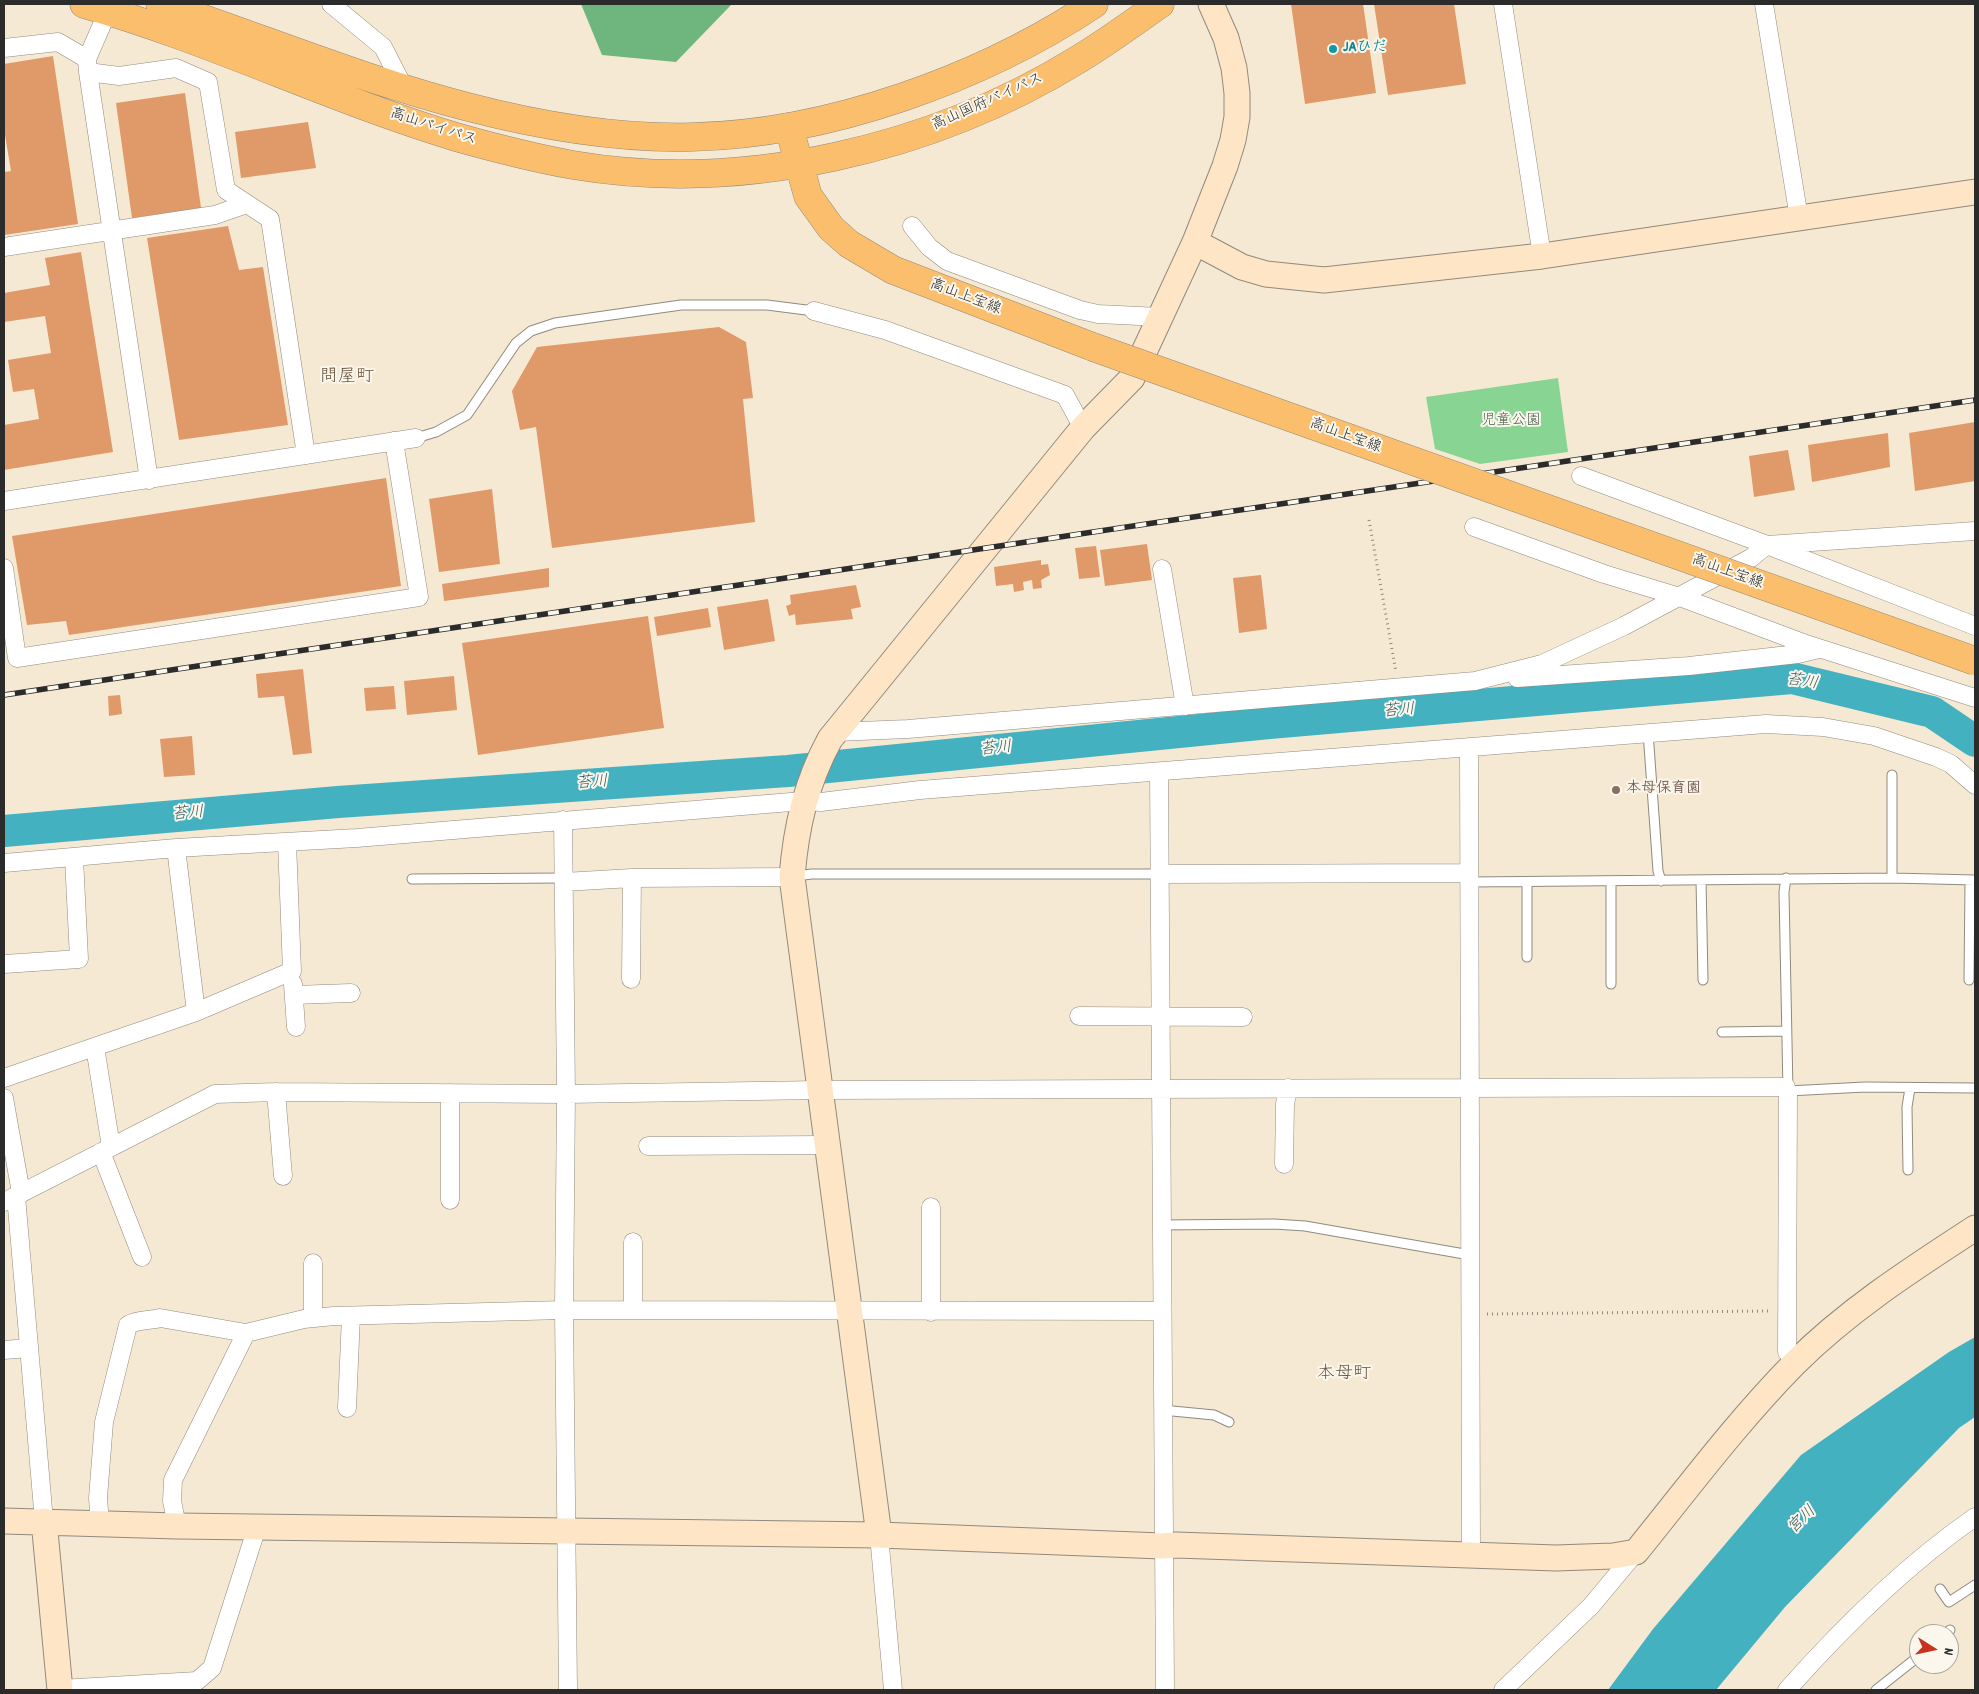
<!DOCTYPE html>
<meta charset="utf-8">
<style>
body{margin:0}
#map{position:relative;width:1979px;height:1694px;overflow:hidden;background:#f6e9d3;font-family:Dekko,sans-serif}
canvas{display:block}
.frame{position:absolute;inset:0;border:5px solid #2b2b2b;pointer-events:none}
.north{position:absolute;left:1909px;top:1624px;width:50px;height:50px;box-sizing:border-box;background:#fbf7ec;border:1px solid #a8a59f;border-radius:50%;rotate:100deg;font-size:14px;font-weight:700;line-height:20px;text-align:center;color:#2b2b2b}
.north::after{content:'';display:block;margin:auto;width:18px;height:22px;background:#c8321e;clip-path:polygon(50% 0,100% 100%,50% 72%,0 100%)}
</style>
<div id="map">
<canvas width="1979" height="1694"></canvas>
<div class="frame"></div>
<div class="north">N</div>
</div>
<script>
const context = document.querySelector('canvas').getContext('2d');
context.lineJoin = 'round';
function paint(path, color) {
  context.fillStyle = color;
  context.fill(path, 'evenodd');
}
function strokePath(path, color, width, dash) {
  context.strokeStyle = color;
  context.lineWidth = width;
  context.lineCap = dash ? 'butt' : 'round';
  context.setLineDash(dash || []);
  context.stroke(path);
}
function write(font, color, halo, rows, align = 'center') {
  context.font = font + ' Dekko,"Klee One",sans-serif';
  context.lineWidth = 4;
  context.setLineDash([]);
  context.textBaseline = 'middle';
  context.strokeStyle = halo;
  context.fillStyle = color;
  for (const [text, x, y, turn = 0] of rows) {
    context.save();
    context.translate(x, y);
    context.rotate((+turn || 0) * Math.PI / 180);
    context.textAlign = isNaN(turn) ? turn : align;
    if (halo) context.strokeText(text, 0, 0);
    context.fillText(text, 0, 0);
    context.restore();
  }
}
const green = new Path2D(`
 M 1558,378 L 1568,452 L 1480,464 L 1435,449 L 1426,397 Z`);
const forest = new Path2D(`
 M 581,4 L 732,4 L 676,62 L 602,55 Z`);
const water = new Path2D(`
 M 1975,1337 L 1975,1417 L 1959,1428 L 1785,1607 L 1716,1690 L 1608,1690 L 1653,1629 L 1801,1455 L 1949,1352 Z`);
const river = new Path2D(`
 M 4,831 L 338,802 L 788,771 L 1269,723 L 1792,678 L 1932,712 L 1975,741`);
const building = new Path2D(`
 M 1291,4 L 1363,4 L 1376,93 L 1305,104 Z
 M 1374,4 L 1454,4 L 1466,84 L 1388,95 Z
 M 53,56 L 78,224 L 4,235 L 4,172 L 11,171 L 4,129 L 4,64 Z
 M 185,93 L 201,208 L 132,218 L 116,103 Z
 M 308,122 L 316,168 L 241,178 L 235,132 Z
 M 228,226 L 239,270 L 263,267 L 288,425 L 179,440 L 147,238 Z
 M 81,252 L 113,452 L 4,470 L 4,425 L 39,419 L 34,389 L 13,392 L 8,360 L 51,353 L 45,316 L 4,322 L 4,293 L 50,285 L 45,258 Z
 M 719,327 L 746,342 L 753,398 L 743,399 L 755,522 L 552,548 L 536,427 L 520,430 L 512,391 L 537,347 Z
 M 1975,422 L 1975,481 L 1915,491 L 1909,433 Z
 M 1888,433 L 1890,467 L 1812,482 L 1808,445 Z
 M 1788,450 L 1795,490 L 1754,497 L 1749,456 Z
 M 386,478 L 401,586 L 69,635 L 66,621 L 27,625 L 12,536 Z
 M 492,489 L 500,564 L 439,572 L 429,499 Z
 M 1147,544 L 1152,580 L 1105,586 L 1100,550 Z
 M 1096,546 L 1100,577 L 1079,579 L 1075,548 Z
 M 1041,560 L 1041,565 L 1048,564 L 1050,575 L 1041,580 L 1042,588 L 1033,589 L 1032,580 L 1023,582 L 1024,590 L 1014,592 L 1013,584 L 996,586 L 994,567 Z
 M 549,568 L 549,587 L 444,601 L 442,584 Z
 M 1261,575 L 1267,629 L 1239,633 L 1233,578 Z
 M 856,585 L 861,607 L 851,609 L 853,619 L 796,625 L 795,614 L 789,616 L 786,606 L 791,604 L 790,595 Z
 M 768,599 L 775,641 L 724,650 L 717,607 Z
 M 708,608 L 711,627 L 657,636 L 654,617 Z
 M 648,616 L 664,728 L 478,755 L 462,643 Z
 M 303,669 L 312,753 L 293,755 L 284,696 L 258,698 L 256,674 Z
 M 454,676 L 457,710 L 407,715 L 404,681 Z
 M 394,686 L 396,709 L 366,711 L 364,688 Z
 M 120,695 L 122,714 L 109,716 L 108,696 Z
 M 192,736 L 195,775 L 164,777 L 160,739 Z`);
const path = new Path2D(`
 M 1369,520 L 1396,672
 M 1487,1314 L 1771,1311`);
const lane = new Path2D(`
 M 416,438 L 436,432 L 467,415 L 516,343 L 531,331 L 555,323 L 681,305 L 767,305 L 814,311
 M 1648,732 L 1658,871 L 1661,881
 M 1892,775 L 1892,878
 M 795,876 L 812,874 L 1159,874
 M 1786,878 L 1784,892 L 1788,1091 L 1865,1087 L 1975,1088
 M 412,879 L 565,878
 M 1701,880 L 1703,980
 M 1470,882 L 1892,878 L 1975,880
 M 1527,957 L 1527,883
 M 1969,980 L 1970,880
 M 1611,984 L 1611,882
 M 1722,1032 L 1785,1031
 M 1908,1170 L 1907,1107 L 1910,1088
 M 1160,1225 L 1274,1224 L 1305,1226 L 1470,1255
 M 1162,1410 L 1214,1415 L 1229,1422
 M 1940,1589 L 1949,1602 L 1975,1585
 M 1946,1634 L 1950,1630
 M 1876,1690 L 1919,1656`);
const street = new Path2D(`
 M 111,4 L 87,59 L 88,72 L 149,480
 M 331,4 L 383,47 L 405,90
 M 1503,4 L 1542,256
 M 1764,4 L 1799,218
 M 4,48 L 58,42 L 87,59
 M 88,72 L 119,76 L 176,68 L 208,82 L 226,190 L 270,219 L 306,455
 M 912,226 L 929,247 L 947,261 L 1080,310 L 1098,314 L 1160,317
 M 4,247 L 215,215 L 247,204
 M 814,311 L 885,330 L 1065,395 L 1083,428
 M 1581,476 L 1767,545 L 1975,626
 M 4,501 L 416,438
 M 1474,527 L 1604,574 L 1680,597 L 1803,643 L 1975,698
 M 4,568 L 17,658 L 419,597 L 394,441
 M 1162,569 L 1185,706
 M 1517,678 L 1689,666 L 1798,654 L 1819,649
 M 836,732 L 908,729 L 1475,681 L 1542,664 L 1624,626 L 1751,558 L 1767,545 L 1975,531
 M 1469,747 L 1471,1554
 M 1159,772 L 1165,1690
 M 563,820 L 566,1094 L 564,1310 L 568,1690
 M 176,848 L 196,1012
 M 4,863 L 176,848 L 357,838 L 803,801 L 821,802 L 920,790 L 1766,724 L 1823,727 L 1874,736 L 1936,757 L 1951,764 L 1975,785
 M 1159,874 L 1468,873
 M 564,882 L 632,878 L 792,877
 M 4,964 L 79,959 L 74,858
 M 631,979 L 632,878
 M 293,984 L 296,1027
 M 294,995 L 351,993
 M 1079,1016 L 1243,1017
 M 95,1047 L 111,1147
 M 4,1078 L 196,1012 L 292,971 L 287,842
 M 1788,1091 L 1787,1352 L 1795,1363
 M 276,1092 L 283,1176
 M 4,1098 L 21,1193
 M 648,1146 L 826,1145
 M 101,1152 L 142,1257
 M 1284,1164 L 1285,1104 L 1288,1088
 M 16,1196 L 44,1521
 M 450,1200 L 450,1093
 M 4,1202 L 215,1094 L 276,1092 L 566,1094 L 819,1090 L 1786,1087
 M 633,1242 L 633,1310
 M 313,1263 L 313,1318
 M 931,1312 L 931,1207
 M 4,1350 L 29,1348
 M 347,1408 L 351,1316
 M 100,1524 L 98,1498 L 104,1422 L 128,1325 C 138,1319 149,1321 160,1318 L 246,1333 L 304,1319 L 334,1316 L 564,1310 L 1162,1311
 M 177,1526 L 172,1501 L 173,1480 L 246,1333
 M 879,1535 L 893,1690
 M 60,1689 L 197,1681 L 212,1668 L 257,1527
 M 1503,1690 L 1591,1606 L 1636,1552
 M 1787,1690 C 1843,1627 1906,1565 1975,1517`);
const secondary = new Path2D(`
 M 1195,242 L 1242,267 L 1266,274 L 1324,280 L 1542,256 L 1975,192
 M 4,1521 L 177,1526 L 879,1535 L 1162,1546 L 1176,1545 L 1556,1558 L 1613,1556 L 1636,1552 C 1687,1489 1737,1422 1794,1364 C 1848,1310 1912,1269 1975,1228
 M 44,1521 L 60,1690
 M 879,1535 L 792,877 C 796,827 806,783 830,739 L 1083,428 L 1132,378 L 1195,242 L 1225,166 L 1233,140 L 1237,117 L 1237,93 L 1234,68 L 1226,38 L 1211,4`);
const primary = new Path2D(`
 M 789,127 L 808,196 L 831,228 L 849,244 L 893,270 L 1093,347`);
const highway = new Path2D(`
 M 84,4 C 211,40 330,99 456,137 C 495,148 534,158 573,165 C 744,194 933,149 1079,59 C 1107,42 1133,23 1160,4
 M 160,4 C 263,38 363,80 468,107 C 541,126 617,139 692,137 C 828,134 981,79 1094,4`);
const rail = new Path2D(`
 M 4,695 L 1975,400`);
const primaryBridge = new Path2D(`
 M 1093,347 L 1975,661`);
const markers = [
 [1333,49,5,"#0f9aa8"],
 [1616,790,5,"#8d6e63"]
];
const cultureNames = [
 ["JAひだ",1343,49]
];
const streetNames = [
 ["高山国府バイパス",988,103,-24],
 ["高山バイパス",433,128,18],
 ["高山上宝線",965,298,21],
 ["高山上宝線",1345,437,20],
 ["高山上宝線",1727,573,20]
];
const parkNames = [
 ["児童公園",1511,422]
];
const educationNames = [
 ["本母保育園",1626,790]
];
const waterNames = [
 ["苔川",1802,683,9],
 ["苔川",1399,712,-5],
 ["苔川",996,750,-6],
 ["苔川",592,784,-4],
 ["苔川",188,815,-5],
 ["宮川",1803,1521,-44]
];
const quarterNames = [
 ["問屋町",347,379],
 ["本母町",1344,1376]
];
paint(green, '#88d593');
paint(forest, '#6eb67d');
paint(water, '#43b1c0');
strokePath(river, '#43b1c0', 32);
paint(building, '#e09968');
strokePath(lane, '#908a7f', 11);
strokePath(street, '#908a7f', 19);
strokePath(secondary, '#908a7f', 27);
strokePath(primary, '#908a7f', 29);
strokePath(highway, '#908a7f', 29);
strokePath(path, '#908a7f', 3, [1, 4]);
strokePath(lane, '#fff', 9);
strokePath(street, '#fff', 18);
strokePath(secondary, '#fde5c5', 25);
strokePath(primary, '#fabe6d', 28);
strokePath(highway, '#fabe6d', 28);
strokePath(rail, '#2b2b2b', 5.5);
strokePath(rail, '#fbf7ec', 4, [11]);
strokePath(primaryBridge, '#908a7f', 29, []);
strokePath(primaryBridge, '#fabe6d', 28);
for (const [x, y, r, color] of markers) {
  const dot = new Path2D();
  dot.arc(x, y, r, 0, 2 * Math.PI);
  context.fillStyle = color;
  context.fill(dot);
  strokePath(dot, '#fbf7ec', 2);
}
write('bold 15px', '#0d838f', '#fbf7ec', cultureNames, 'left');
write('15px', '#2b2b2b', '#fbf7ec', streetNames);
write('15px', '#475e4a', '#fbf7ec', parkNames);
write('bold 15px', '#785e54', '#fbf7ec', educationNames, 'left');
write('italic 16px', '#335a5f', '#fbf7ec', waterNames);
write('18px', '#6a5240', '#fbf7ec', quarterNames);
</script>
